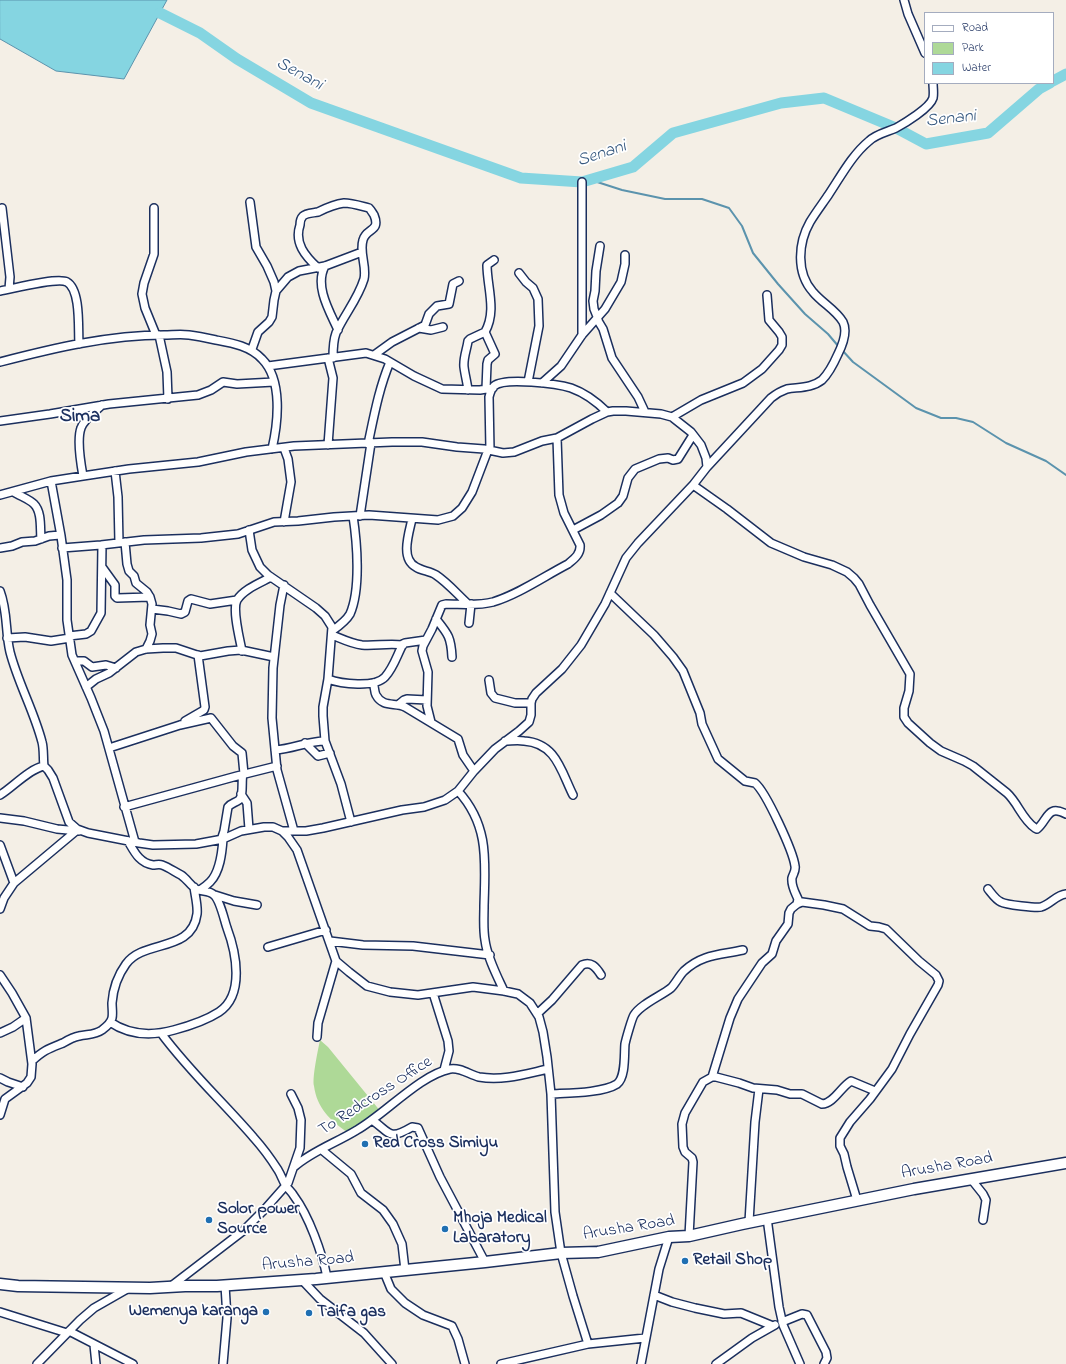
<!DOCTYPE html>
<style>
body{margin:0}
#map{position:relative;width:1066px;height:1364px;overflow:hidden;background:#f4efe6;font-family:"Indie Flower",sans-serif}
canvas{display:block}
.legend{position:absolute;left:924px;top:12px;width:130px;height:72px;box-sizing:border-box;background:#fff;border:1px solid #a4acbf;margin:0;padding:5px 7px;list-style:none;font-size:12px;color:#1b2f5e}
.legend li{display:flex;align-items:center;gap:8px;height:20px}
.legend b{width:20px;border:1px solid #a4acbf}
</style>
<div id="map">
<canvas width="1066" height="1364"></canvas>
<ul class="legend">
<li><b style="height:5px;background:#fff"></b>Road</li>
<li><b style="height:11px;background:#aed997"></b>Park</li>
<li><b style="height:11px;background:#85d5e1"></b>Water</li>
</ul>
</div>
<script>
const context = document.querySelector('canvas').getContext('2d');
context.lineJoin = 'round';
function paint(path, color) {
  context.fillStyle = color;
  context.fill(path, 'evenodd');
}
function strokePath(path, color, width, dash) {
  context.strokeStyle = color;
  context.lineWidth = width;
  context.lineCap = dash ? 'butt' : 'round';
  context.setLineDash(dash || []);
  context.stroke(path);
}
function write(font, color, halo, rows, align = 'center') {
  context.font = font + ' "Indie Flower",sans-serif';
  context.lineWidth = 3.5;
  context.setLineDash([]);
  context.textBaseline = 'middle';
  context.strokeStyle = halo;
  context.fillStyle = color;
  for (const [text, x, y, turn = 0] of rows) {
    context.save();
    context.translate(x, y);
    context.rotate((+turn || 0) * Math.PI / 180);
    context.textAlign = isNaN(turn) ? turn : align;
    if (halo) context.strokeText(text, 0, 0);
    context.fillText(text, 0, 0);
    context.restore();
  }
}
const green = new Path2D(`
 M 320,1040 L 328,1047 L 381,1112 L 347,1132 C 330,1120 317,1108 314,1086 C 312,1078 318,1050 320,1040 Z`);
const water = new Path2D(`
 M 0,0 L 167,0 L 124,79 L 56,71 L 0,39 Z`);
const stream = new Path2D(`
 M 591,180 L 622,190 L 665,199 L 702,199 L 729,208 L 742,226 L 753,253 L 778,284 L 805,314 L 828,334 L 839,347
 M 842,350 L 853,362 L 916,408 L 941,418 L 956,418 L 973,422 L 1006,443 L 1046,461 L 1066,475`);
const river = new Path2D(`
 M 160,13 L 200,33 L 237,59 L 311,103 L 521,178 L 582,182 L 633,167 L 673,133 L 781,103 L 824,98 L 896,128 L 926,144 L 988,133 L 1039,89 L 1050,83
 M 1053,81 L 1066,74`);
const minor = new Path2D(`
 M 904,0 L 908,14 L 925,53
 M 582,182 L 582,335
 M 250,202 L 256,247 L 267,266 L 274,282 L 276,291
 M 2,208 L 10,277 L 9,289
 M 154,208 L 154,254 L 144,283 L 142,294 L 145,308 L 156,335
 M 325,266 C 314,286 330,312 338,330
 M 318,268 C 305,256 294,243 300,225 C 300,222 301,218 303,216 C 306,213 313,213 318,212 C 326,208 335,204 344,203 C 352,203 361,206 369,208 C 371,210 372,212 374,215 C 381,232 366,228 363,240 C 359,253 367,266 364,279 C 358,299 344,315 336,333 C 333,341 333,349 333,358
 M 519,273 L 526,282 L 533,288 L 538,299 L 539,326 L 528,382
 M 0,291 C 12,289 57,277 67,282 C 81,290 78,329 79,344
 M 597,319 L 603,329 L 612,358 L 638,397 L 645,412
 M 598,319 L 594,309 L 593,301 L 595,291 L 596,271 L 600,246
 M 419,328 L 431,330 L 443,327
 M 485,332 L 495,354 L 488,360 L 487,364 L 486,389
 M 159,335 L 167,372 L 168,399
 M 252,349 L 258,332 L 269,322 L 272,317 L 274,300 L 276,291 L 288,277 L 299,271 L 325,266 L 362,252
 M 374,355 L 392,342 L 425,325 L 429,314 L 437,306 L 449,304 L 453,284 L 459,281
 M 0,362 C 54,348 109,335 164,335 C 172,335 181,334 189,335 C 198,336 207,338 216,340 C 232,343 250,346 262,359 C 283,380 278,423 272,449
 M 268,366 L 366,353 L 385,359 L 414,376 L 442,389 L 480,390 L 493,388
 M 542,383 L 561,366 L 582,335 L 605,309 L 621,282 L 625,264 L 625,255
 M 468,390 C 467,382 465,375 464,367 C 463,358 467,349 468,341 L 470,339 L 485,332 C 497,311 487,287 487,265 L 494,260
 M 672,417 L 701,400 L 743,383 L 762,369 L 779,350 L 782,345 L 782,337 L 779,332 L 769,320 L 767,295
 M 0,421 L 50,414 L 109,404 L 198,395 L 211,390 L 223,382 L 237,384 L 274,382
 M 368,444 C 374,416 379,388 390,362
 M 328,445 L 333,378 L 328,358
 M 490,450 L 489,397 C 490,393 491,389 494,386 C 505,377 558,384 571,388 C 585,393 597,402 607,412
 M 115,471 L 118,497 L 119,543
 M 83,476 C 81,465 77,439 81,428 C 84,419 95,412 102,405
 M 51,481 L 61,536 L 67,580 L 67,620 L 72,655 L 91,698 L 104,731 L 135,842
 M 693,485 L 727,509 L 771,543 L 804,557 L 832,565 L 847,572 L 854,578 L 859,584 L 870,605 L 910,674 L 909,691 L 904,708 L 904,717 L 908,723 L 930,743 L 941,751 L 964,761 L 973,766 L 1007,793 C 1018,803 1022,819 1035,828 L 1037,829 C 1048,820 1047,804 1066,814
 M 14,492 C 20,496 29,499 34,504 C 42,512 40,528 41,539
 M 0,495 L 51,481 L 83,476 L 129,469 L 198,462 L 246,452 L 294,446 L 392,442 L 422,442 L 457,447 L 484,449 L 503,453 L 514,452 L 542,441 L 557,438 L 592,419 L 607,412 L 613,411 L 626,411 L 661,414 L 672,417 L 691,432 L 701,445 L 706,458 L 707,467
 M 360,516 L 371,443
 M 412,519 C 409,533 400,559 416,567 C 422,571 430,571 436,575 C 448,583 458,595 468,604
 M 284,522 L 291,482 L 288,459 L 284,448
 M 249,530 L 252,550 L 260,567 L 268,575 L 316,608 L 325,616 L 332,627 L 328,679 L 323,707 L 323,716 L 325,741 L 341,784 L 351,822
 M 573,530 L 601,515 L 618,503 L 623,496 L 628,478 L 635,469 L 659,459 L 668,458 L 673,460 L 678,459 L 693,435
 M 125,542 L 127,564 L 129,571 L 134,576 L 136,583 L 147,592 L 150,597 L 152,604 L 150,625 L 152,634 L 150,641 L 146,649
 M 0,548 L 12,546 L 22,542 L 35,541 L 49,536 L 60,535
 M 62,548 L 101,545 L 144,540 L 201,538 L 238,534 L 274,522 L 298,521 L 334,517 L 369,515 L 438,520 L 453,516 L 462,508 L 472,492 L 488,450
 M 102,567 L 115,585 L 115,596 L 117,598 L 150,597
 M 284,585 L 280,605 L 273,668 L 272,718 L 277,770 L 294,831
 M 0,591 C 8,612 5,631 10,652 C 18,683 34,711 42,742 C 44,749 43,759 44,766
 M 610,593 L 654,635 L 673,657 L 683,671 L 700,713 L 702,724 L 718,759 L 745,781 L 755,783 C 766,792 793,851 795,866 C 796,871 793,874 792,878 C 791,886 795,892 798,899 L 797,904
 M 152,609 L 168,611 L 181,614 L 185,612 L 188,601 L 191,599 L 210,604 L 237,600
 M 436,619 C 448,634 451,637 452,657
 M 469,623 L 471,604
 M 332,631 C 339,626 346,621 350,614 C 361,589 357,542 353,516
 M 332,635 C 342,639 352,644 362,645 C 376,646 389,643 403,645
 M 69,636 L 86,634 L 91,631 L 101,613 L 102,545
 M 7,638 L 25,637 L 51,641 L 70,638
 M 242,651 C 240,640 232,610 237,600 C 244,589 260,583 271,577
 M 75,661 L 84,661 L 92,667 L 106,665 L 116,668
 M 328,679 C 341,684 375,688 385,677 C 394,667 397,655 403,644 L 405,643 L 426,640
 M 489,680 L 491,693 L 495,698 L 515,703 L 531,703
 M 373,683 C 375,687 374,691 376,695 C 383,708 395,702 405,707 L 458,739 L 463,755 L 474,771
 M 86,687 L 96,679 L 109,673 L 136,652 L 146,649 L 163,648 L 176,648 L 200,656 L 228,651 L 241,650 L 274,657
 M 398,705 L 404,700 L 407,699 L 427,700
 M 185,721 L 204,710 L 205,707 L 198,655
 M 431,722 L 427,706 L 428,672 L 422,651 L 423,646 L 432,629 L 442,605 L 446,604 C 461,604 478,606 493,602 C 519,594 543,577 568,564 C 574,559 581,554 580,545 L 564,513 L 559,495 L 557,438
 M 505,741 C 511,741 518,740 524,741 C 556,743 561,771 573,795
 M 305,743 L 318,756 L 330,753
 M 109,748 L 180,725 L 211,718 L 233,746 L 242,753 L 244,774
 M 275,750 C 293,749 308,741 325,741
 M 458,791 C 490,826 485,863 484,906 C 484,917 483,929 485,940 C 487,957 497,976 504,991
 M 241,794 L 247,803 L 249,829
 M 0,795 C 13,787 29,769 44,766 L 48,770 L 53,778 L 69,822 L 77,829 L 88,833 L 139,843 L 153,845 L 196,844 L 223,839 L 241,831 L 264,827 L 273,827 L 282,831 L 288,837 L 297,850 L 336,961 L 349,972 L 367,986 L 390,992 L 418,995 L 473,987 L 504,991 L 518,994 L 530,1003 L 539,1017 L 543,1032 L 547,1057 L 551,1094 L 555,1212 L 561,1253 L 573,1296 L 588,1344
 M 124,807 L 237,776 L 277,766
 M 0,818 L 24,821 L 57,829 L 79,831
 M 282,831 L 306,831 L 323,828 L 402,810 L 424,807 L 445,800 L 458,791 L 474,771 L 495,749 L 519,731 L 529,722 L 531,715 L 531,703 L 532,699 L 536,693 L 562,669 L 581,645 L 605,604 L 626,558 L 638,543 L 693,485 L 707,467 L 771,398 C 776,394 781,391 787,389 C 799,387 812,388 822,380 C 829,373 834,363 838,354 C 842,346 848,332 843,322 C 836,310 822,303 813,292 C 796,273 798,243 810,222 C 816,212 823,203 829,194 C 841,176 852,155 869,141 C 876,134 887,132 896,128 C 905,123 930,108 933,98 C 934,93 933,88 933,83
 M 221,840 L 224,831 L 228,807 C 231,803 235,803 239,800 C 244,795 241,781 243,774
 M 0,845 L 14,883
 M 988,889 C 992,894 996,900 1001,902 C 1006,905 1037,908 1041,907 C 1051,904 1056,895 1066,894
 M 200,890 C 203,888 207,885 210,882 C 220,872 222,853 223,839
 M 215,895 L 234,901 L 257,905
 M 0,909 L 4,898 L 14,883 L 76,831
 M 330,941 L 363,945 L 413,946 L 490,955
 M 268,947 L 326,930
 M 0,975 L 12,993 L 26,1018 L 32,1064 L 31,1077 L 27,1083 L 5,1099 L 0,1115
 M 433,993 L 448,1041 L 449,1051 L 444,1070
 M 537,1014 L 552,1000 L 582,965 C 591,961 596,967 601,975
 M 110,1022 C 129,1035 152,1036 174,1030 C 189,1026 205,1021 219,1012 C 245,995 236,952 227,928 C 224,919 220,900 214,895 C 209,890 202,892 196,889 C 190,885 187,879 181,875 C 175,872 168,867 162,865 C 159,864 156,865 153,865 C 139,863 134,851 128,841
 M 0,1033 L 13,1027 L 26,1018
 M 161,1033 C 189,1071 224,1103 254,1138 C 263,1148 271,1159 278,1170 C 281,1175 283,1181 286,1186 C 289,1190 292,1192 294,1196 C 309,1216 322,1253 327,1277
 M 317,1037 L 318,1023 L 336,961
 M 32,1061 C 44,1050 48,1049 63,1043 C 68,1040 73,1037 79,1036 C 88,1034 95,1035 102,1030 C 106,1027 111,1023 112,1018 C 113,1014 112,1008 112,1003 C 113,989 118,975 126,964 C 144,939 192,953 197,914 C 198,906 195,895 194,887
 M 712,1077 L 730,1018 L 738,999 L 762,963 L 772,954 L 776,941 L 788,924 L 789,913 L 791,909 L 797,904 L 802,902 L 824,905 L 843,909 L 870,926 L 879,927 L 886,929 L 919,961 L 936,975 L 939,981 L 938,985 L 910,1034 L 892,1069 L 870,1099 L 850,1122 L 840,1138 L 840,1146 L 844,1154 L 847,1167 L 857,1200
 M 0,1078 L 8,1082 L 23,1087
 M 551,1094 C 568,1093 603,1093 617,1084 C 626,1077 624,1054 625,1044 C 626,1039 632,1018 634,1015 C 641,1004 661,996 671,988 C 676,983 679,976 684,971 C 702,954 720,955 743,950
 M 372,1120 C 391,1133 388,1141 412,1127 L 418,1128 L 440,1177 L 485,1262
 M 322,1150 L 351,1174 L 361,1193 L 383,1210 L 393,1224 L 402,1244 L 405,1270
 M 294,1167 C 312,1151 336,1143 357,1130 C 385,1114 420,1075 450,1069 C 460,1067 470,1075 479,1077 C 503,1081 525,1074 548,1069
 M 971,1179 L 983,1194 L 986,1200 L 983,1220
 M 767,1218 L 779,1307 L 783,1325 L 800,1364
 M 749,1222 L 755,1122 L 759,1089
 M 689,1236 L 693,1162 L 692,1158 L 685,1152 L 683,1147 L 682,1124 L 685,1113 L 703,1082 L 712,1077 L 716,1077 L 739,1083 L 753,1088 L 777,1090 L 790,1094 L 802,1094 L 822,1104 C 833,1104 841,1087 851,1081 L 875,1091
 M 384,1272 L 391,1289 L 405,1303 L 423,1315 L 452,1326 L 458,1339 L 465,1364
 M 302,1280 L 320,1299 L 364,1333 L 392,1364
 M 170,1287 L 243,1231 L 265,1209 L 288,1183 L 300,1148 L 301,1120 L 298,1108 L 291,1094
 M 654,1295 L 672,1302 L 695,1308 L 724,1314 L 741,1313 L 773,1326
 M 0,1312 L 67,1333
 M 782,1322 L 802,1314 L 807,1315 L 826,1352 L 827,1358 L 824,1364
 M 69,1331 L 133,1364
 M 94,1345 L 96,1364
 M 37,1364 L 80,1320 L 94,1308 L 129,1288
 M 223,1364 L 227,1318 L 225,1285
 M 501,1364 L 588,1344 L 645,1338
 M 641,1364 L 659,1269 L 669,1237
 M 716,1364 L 752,1338 L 775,1325`);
const secondary = new Path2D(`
 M 0,1284 L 18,1286 L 150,1288 L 185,1286 L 217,1286 L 316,1279 L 485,1262 L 561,1253 L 598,1252 L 669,1237 L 689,1236 L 742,1224 L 914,1189 L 1066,1163`);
const markers = [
 [365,1144,4,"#1f6fb2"],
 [209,1220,4,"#1f6fb2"],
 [445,1229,4,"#1f6fb2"],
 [685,1261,4,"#1f6fb2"],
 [266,1312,4,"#1f6fb2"],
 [309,1313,4,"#1f6fb2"]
];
const streetNames = [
 ["To Redcross Office",376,1097,-33],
 ["Arusha Road",947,1167,-10],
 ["Arusha Road",629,1229,-9],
 ["Arusha Road",308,1263,-5]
];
const poiNames = [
 ["Red Cross Simiyu",373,1144],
 ["Solor power",217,1210],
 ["Source",217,1230],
 ["Mhoja Medical",453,1219],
 ["Labaratory",453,1239],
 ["Retail Shop",693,1261],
 ["Wemenya karanga",258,1312,"right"],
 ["Taifa gas",317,1313]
];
const waterNames = [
 ["Senani",299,75,29],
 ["Senani",951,120,-6],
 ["Senani",602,155,-18]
];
const quarterNames = [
 ["Sima",80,418]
];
paint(green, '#aed997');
paint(water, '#85d5e1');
strokePath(water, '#5b93ad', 1);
strokePath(stream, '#5b93ad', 2);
strokePath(river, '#85d5e1', 11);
strokePath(minor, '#1b2f5e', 10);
strokePath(secondary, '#1b2f5e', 13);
strokePath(minor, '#fff', 7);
strokePath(secondary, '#fff', 10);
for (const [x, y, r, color] of markers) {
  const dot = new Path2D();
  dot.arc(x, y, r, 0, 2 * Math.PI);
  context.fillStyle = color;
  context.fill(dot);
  strokePath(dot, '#fff', 1.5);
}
write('17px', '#1b2f5e', '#fff', streetNames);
write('bold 17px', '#1b2f5e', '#fff', poiNames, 'left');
write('italic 18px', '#36587f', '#fff', waterNames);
write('bold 19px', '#1b2f5e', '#fff', quarterNames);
</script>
